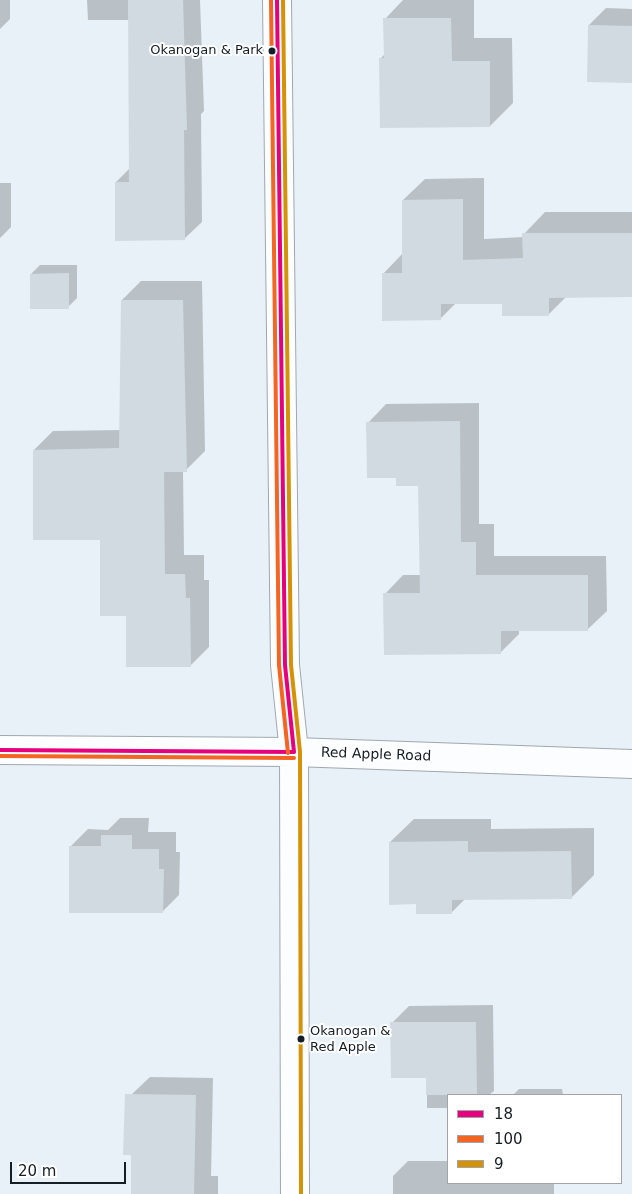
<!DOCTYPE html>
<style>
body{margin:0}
#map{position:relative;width:632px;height:1194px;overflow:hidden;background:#e8f1f8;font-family:"DejaVu Sans",sans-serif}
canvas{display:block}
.legend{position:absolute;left:447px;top:1094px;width:175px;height:90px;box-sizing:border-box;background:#fff;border:1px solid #a1a5a8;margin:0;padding:6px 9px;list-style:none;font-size:15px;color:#151e25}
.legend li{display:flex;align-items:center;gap:10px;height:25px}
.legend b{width:25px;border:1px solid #a1a5a8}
.scale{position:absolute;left:10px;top:1162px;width:116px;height:22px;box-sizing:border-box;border:2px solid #151e25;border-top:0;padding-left:6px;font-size:15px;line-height:18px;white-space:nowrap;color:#151e25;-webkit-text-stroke:4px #fff;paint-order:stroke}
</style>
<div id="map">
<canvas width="632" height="1194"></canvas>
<ul class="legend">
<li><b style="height:6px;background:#e5007d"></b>18</li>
<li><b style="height:6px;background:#f26522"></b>100</li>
<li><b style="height:6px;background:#d59206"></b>9</li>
</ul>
<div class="scale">20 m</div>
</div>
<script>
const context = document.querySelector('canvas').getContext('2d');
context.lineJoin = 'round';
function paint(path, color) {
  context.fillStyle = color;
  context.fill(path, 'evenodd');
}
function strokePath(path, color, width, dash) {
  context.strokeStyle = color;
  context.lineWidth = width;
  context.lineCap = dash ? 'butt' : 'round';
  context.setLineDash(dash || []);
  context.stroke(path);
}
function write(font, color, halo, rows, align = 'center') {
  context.font = font + ' "DejaVu Sans",sans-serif';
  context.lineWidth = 4;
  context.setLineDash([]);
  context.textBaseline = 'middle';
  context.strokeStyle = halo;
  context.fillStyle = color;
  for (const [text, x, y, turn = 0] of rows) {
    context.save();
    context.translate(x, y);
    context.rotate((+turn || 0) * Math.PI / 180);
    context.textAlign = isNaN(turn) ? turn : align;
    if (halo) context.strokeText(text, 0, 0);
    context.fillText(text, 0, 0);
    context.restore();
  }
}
const shadow = new Path2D(`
 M 0,0 L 10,0 L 10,19 L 0,29 Z
 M 87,0 L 200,0 L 204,111 L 201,114 L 202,222 L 184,239 L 116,182 L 130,168 L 129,20 L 88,20 Z
 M 403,0 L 474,0 L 474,38 L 512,38 L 513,103 L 490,126 L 381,58 L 385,54 L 385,19 Z
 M 606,8 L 632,9 L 632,82 L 589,25 Z
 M 484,178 L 484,239 L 524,237 L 524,234 L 545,212 L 632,212 L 632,296 L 566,297 L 548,315 L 504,303 L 456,303 L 440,319 L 383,274 L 403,253 L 403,200 L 425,179 Z
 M 0,183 L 11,183 L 11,227 L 0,238 Z
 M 40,265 L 77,265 L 77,298 L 68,307 L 31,274 Z
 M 141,281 L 202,281 L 205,451 L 186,470 L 183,470 L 184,555 L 204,555 L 204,580 L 209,580 L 209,647 L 190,666 L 127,615 L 101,539 L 34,450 L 53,431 L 121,430 L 122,300 Z
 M 479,403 L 479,524 L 494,524 L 494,556 L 606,556 L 607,611 L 588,629 L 519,629 L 519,634 L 500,653 L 385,594 L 403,575 L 421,575 L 420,485 L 397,477 L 368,423 L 386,404 Z
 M 120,818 L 149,818 L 148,832 L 176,832 L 176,852 L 180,852 L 179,895 L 162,912 L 71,846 L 88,829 L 108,830 Z
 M 414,819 L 491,819 L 491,829 L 594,828 L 594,875 L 571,898 L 466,898 L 451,913 L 417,903 L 390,842 Z
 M 493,1005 L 494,1091 L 489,1095 L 448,1095 L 448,1108 L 427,1108 L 427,1077 L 392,1023 L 409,1006 Z
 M 150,1077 L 213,1078 L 211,1176 L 218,1176 L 218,1194 L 132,1194 L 132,1094 Z
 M 519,1089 L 562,1089 L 563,1095 L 513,1095 Z
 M 408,1161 L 448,1161 L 448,1183 L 554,1183 L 554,1194 L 393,1194 L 393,1176 Z`);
const building = new Path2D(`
 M 128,0 L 183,0 L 187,130 L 184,130 L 185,240 L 115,241 L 115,182 L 129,182 Z
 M 383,18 L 451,18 L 452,61 L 490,61 L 490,127 L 380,128 L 379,58 L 384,58 Z
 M 588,25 L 632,26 L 632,83 L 587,82 Z
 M 463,199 L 463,260 L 523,258 L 522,233 L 632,233 L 632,297 L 549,298 L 549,316 L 502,316 L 502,304 L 441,304 L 441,320 L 382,321 L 382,273 L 402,273 L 402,200 Z
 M 69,273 L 69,309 L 30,309 L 30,274 Z
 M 121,300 L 183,300 L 187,472 L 164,472 L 165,574 L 185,574 L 186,598 L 190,598 L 191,667 L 126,667 L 126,616 L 100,616 L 100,540 L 33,540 L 33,450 L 119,448 Z
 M 460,421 L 461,542 L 476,542 L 476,575 L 588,575 L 588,631 L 501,631 L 501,654 L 384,655 L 383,593 L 420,593 L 418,486 L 396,486 L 396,478 L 367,478 L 366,422 Z
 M 101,835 L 132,835 L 132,849 L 159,849 L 159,869 L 164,869 L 163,913 L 69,913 L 69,846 L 101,846 Z
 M 468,841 L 468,852 L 571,851 L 572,899 L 452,900 L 452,914 L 416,914 L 416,904 L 389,905 L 389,842 Z
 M 390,1022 L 476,1022 L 477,1095 L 426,1095 L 426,1078 L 391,1078 Z
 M 125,1094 L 196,1095 L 194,1194 L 131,1194 L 131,1155 L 123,1155 Z`);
const minor = new Path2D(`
 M 294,752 L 632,764`);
const tertiary = new Path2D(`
 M 277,0 L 285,665 L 294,752 L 295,1194
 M 0,750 L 294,752`);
const bus1 = new Path2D(`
 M 277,0 L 285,665 L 294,752
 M 0,750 L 294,752`);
const bus2 = new Path2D(`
 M 271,0 L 279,665 L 288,753
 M 0,756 L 294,758`);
const bus3 = new Path2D(`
 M 283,0 L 291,665 L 300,752 L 301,1194`);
const markers = [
 [272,51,4.5,"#151e25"],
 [301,1039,4.5,"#151e25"]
];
const busNames = [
 ["Okanogan & Park",263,51],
 ["Okanogan &",310,1032,"left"],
 ["Red Apple",310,1048,"left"]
];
const streetNames = [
 ["Red Apple Road",376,755,2]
];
paint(shadow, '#0003');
paint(building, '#d1dae1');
strokePath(minor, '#a0a8af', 30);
strokePath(tertiary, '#a0a8af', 30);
strokePath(minor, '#fcfdfe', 28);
strokePath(tertiary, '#fcfdfe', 28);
strokePath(bus1, '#e5007d', 4);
strokePath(bus2, '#f26522', 4);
strokePath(bus3, '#d59206', 4);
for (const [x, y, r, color] of markers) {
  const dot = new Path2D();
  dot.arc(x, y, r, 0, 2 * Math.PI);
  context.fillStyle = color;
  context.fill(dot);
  strokePath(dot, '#fff', 2);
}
write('13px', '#151e25', '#fff', busNames, 'right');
write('14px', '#151e25', '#fff', streetNames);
</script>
